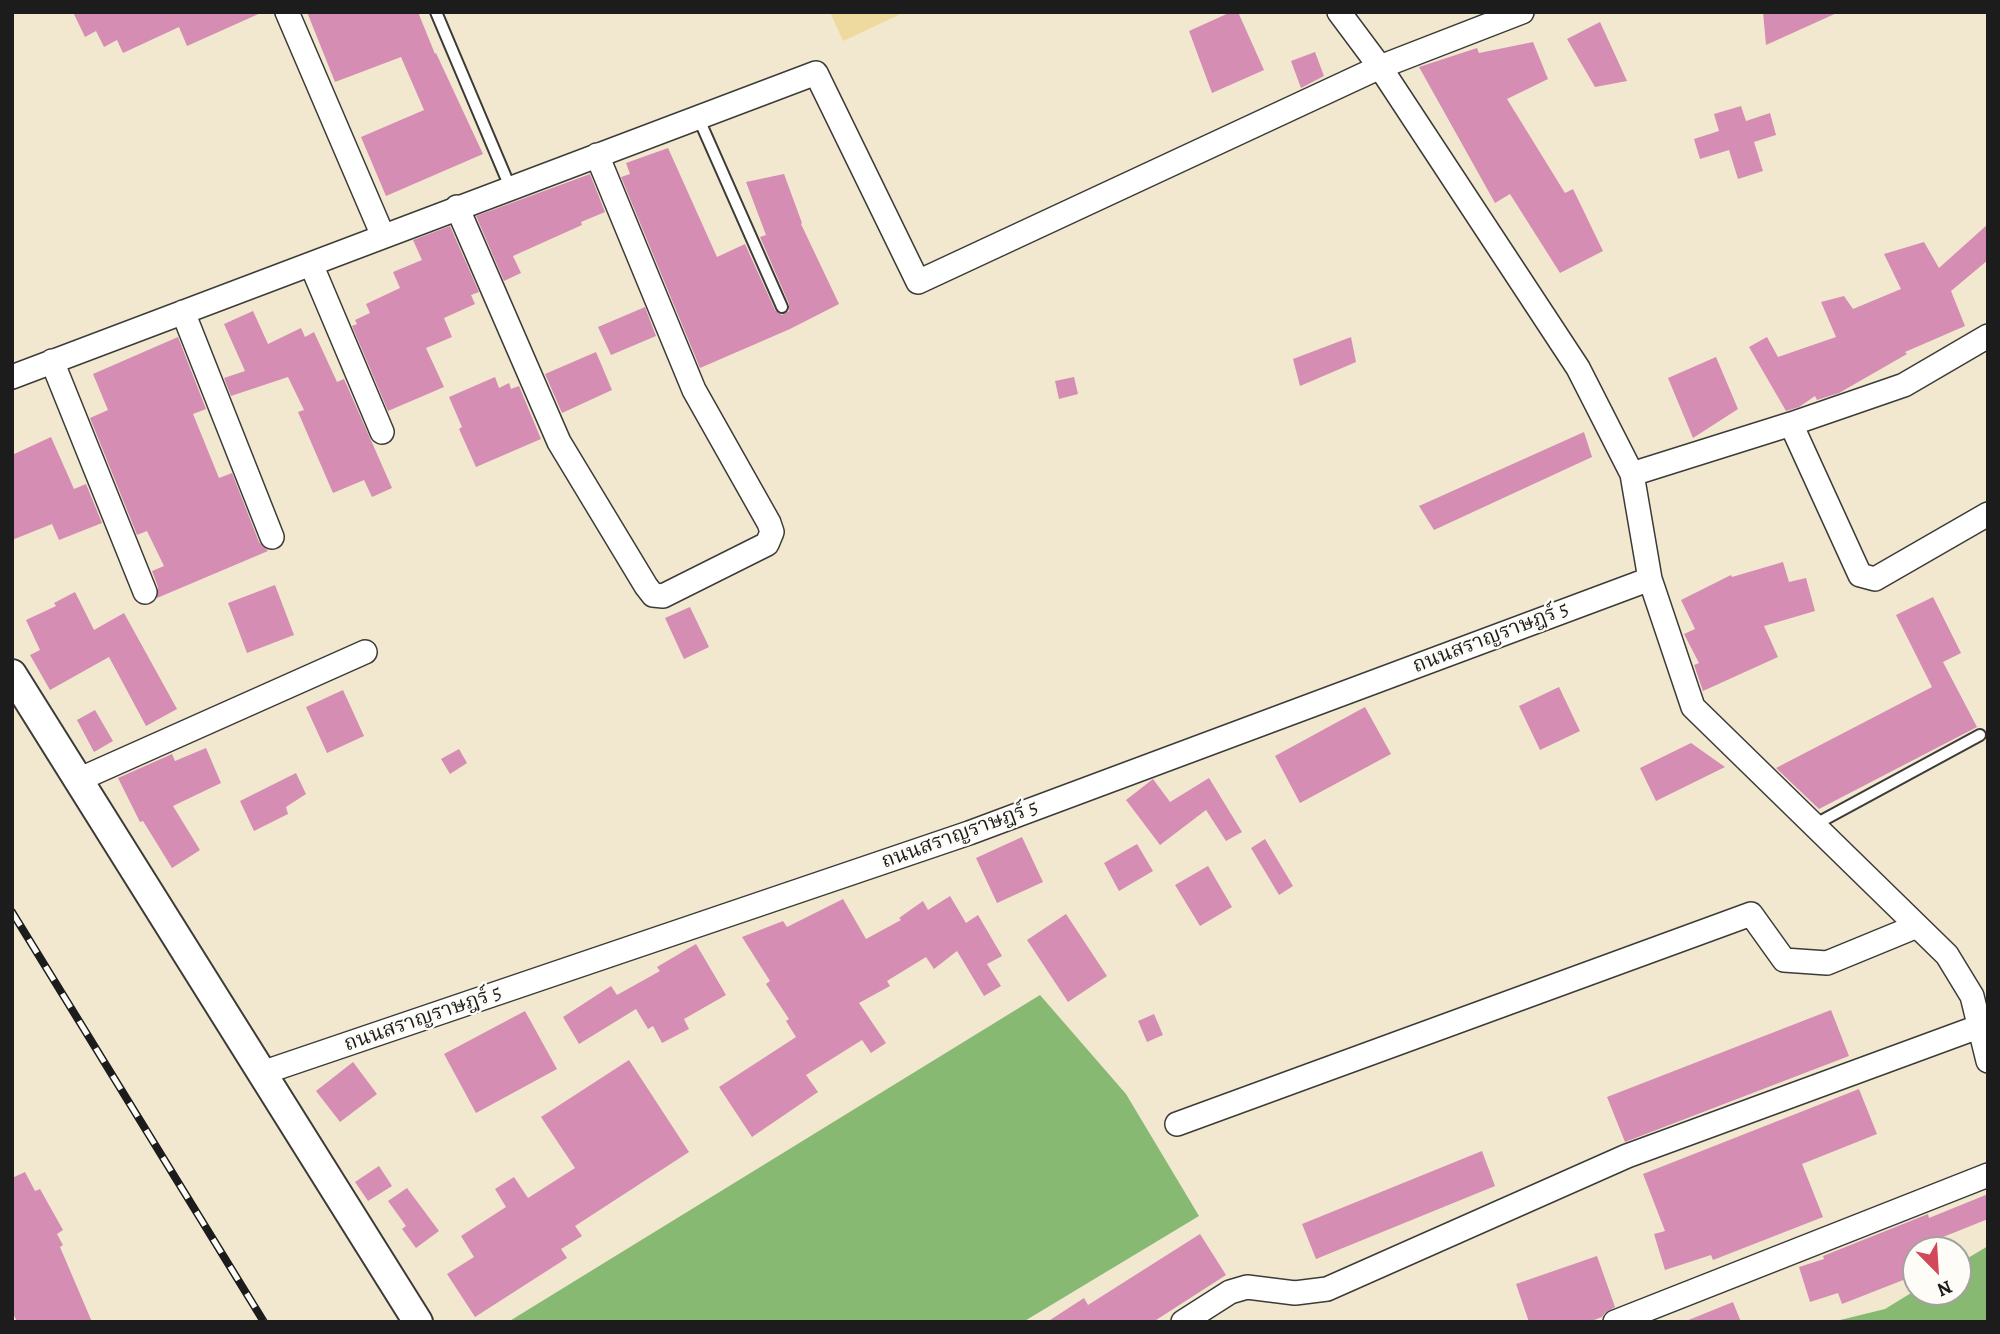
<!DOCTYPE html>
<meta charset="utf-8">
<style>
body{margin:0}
#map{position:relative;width:2000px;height:1334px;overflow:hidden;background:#f1e8cf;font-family:Alegreya,serif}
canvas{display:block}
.frame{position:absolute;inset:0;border:14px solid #1c1c1c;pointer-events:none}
.north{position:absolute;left:1902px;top:1236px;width:70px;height:70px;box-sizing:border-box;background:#fdfcf7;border:2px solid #a3a29f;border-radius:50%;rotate:156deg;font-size:19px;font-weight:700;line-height:28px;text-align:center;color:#1c1c1c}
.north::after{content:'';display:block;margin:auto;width:24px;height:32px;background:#d1495b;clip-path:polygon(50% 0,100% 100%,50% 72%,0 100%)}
</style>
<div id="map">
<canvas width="2000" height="1334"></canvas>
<div class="frame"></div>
<div class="north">N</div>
</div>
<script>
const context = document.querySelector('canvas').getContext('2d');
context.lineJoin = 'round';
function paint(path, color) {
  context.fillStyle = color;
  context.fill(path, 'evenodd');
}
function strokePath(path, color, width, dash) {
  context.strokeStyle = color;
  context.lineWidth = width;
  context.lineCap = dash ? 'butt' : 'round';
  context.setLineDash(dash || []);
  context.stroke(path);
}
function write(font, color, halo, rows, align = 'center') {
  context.font = font + ' Alegreya,"Noto Serif Thai",serif';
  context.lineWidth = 5;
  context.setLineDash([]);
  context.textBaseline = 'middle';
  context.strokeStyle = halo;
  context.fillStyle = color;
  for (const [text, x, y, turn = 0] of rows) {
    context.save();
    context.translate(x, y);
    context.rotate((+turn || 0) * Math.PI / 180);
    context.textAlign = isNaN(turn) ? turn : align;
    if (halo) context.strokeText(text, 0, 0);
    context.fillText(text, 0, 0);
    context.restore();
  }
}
const forest = new Path2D(`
 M 1040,995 L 1126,1094 L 1199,1216 L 1023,1322 L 508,1322 Z
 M 1988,1246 L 1988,1322 L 1832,1322 L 1885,1309 L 1916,1290 L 1916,1292 L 1958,1292 L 1958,1264 Z`);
const sand = new Path2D(`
 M 830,12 L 905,12 L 843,41 Z`);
const building = new Path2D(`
 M 73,12 L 263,12 L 187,46 L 179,27 L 123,53 L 117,40 L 104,47 L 96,31 L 85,37 Z
 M 307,12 L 418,12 L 435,54 L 436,53 L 483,154 L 386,196 L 361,137 L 424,110 L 401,57 L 335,82 Z
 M 1231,12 L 1238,12 L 1264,70 L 1212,93 L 1189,31 Z
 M 1763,12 L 1839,12 L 1766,45 Z
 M 1600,22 L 1627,81 L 1595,87 L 1567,39 Z
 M 1533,42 L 1548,79 L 1507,99 L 1565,193 L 1573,189 L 1603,251 L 1560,273 L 1510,194 L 1495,203 L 1419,67 L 1477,48 L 1479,53 Z
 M 1315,52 L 1324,76 L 1301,88 L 1291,61 Z
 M 1741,106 L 1746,121 L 1770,113 L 1776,135 L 1754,142 L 1763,171 L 1738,179 L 1729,150 L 1700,159 L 1694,139 L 1719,131 L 1714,114 Z
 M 668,148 L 717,257 L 745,244 L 775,310 L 782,315 L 789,311 L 789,304 L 760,237 L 766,235 L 746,182 L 784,174 L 802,223 L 801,224 L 839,304 L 790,329 L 700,368 L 621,177 L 630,174 L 626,163 Z
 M 590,174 L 605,212 L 581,222 L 582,225 L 513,256 L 521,273 L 504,281 L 476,216 Z
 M 1988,224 L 1988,260 L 1951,291 L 1965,326 L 1905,352 L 1907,354 L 1839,393 L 1817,400 L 1815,396 L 1799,407 L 1786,411 L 1749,347 L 1767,337 L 1778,357 L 1836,337 L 1821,302 L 1844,296 L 1853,309 L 1901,289 L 1884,254 L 1924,242 L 1939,268 Z
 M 450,226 L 479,292 L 471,295 L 475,304 L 444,318 L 452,337 L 426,348 L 444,387 L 388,411 L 352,326 L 357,324 L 355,320 L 370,313 L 366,304 L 400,288 L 393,272 L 422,260 L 413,240 Z
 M 645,307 L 656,336 L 611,355 L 598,327 Z
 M 253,311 L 268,344 L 301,328 L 305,337 L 314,332 L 337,382 L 344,379 L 392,488 L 372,497 L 364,480 L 333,493 L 298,412 L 304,410 L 288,377 L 231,396 L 224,378 L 245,371 L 224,324 Z
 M 178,337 L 206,409 L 193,414 L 219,478 L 232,473 L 259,542 L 268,551 L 157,598 L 158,587 L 152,571 L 164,566 L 147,531 L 137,535 L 90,418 L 108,410 L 93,374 Z
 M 1351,337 L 1356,362 L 1300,386 L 1293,359 Z
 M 596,352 L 612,390 L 562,413 L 545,374 Z
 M 1716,357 L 1738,409 L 1693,438 L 1668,378 Z
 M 495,377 L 499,388 L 509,383 L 511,389 L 519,386 L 541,439 L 476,467 L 459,429 L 462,427 L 449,397 Z
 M 1074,377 L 1078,394 L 1059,399 L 1055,381 Z
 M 1584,432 L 1592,457 L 1434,530 L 1419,506 Z
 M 51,437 L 74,489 L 86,484 L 102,523 L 59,540 L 52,524 L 12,540 L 12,455 Z
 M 1783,562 L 1789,582 L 1806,578 L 1815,611 L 1764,626 L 1778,657 L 1703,691 L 1694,665 L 1699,663 L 1684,634 L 1695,629 L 1681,600 L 1731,575 L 1732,577 Z
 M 275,585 L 294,635 L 247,653 L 228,603 Z
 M 75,592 L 94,630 L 124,613 L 177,709 L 146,726 L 109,657 L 50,690 L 30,655 L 40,650 L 26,620 L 56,606 L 54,603 Z
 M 1933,597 L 1961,653 L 1943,662 L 1977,727 L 1819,809 L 1776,768 L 1932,687 L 1896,615 Z
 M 690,607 L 709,647 L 684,659 L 665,618 Z
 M 1559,687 L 1580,731 L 1540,750 L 1519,706 Z
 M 343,690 L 364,736 L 327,753 L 306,707 Z
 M 1365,707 L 1391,754 L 1300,803 L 1275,756 Z
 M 95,710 L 113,741 L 94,752 L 77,720 Z
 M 1691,743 L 1725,767 L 1656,801 L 1640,768 Z
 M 206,748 L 221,783 L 173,806 L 200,850 L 172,868 L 143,821 L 140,822 L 118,778 L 172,754 L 175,761 Z
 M 459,749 L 467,763 L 450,774 L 441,759 Z
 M 296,773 L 306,794 L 286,807 L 288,814 L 254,831 L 240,801 Z
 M 1209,778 L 1242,832 L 1226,841 L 1206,810 L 1160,845 L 1126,800 L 1153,779 L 1170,802 Z
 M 1022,837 L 1043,882 L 997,903 L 976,858 Z
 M 1265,839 L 1293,886 L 1279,895 L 1251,848 Z
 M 1137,844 L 1153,871 L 1119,891 L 1104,863 Z
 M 1208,866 L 1232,907 L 1200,926 L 1175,885 Z
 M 950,896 L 966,923 L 978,915 L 1002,956 L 987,964 L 1001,986 L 984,996 L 957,951 L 934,969 L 926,957 L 887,981 L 890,986 L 859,1003 L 886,1043 L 871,1053 L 862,1040 L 806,1075 L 818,1092 L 752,1137 L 719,1087 L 796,1037 L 786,1021 L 789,1019 L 766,984 L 770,981 L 742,937 L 783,921 L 787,927 L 843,899 L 866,939 L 901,920 L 899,918 L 923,901 L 928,910 Z
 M 1066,914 L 1107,976 L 1068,1002 L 1027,940 Z
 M 696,944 L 726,995 L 684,1019 L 689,1029 L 662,1043 L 653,1026 L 648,1029 L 636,1009 L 579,1044 L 563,1017 L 611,986 L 617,995 L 660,971 L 657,967 Z
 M 1831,1010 L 1849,1056 L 1625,1142 L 1607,1097 Z
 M 525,1011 L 557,1069 L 476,1113 L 444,1054 Z
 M 1154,1014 L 1163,1035 L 1147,1042 L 1138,1021 Z
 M 629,1060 L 689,1152 L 575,1226 L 582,1236 L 561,1249 L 567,1258 L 475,1317 L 447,1274 L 474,1257 L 461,1236 L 506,1207 L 495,1189 L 514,1177 L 528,1198 L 575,1168 L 541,1117 Z
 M 353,1062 L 377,1094 L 340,1122 L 316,1091 Z
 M 1859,1089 L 1877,1134 L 1802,1164 L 1823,1217 L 1713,1260 L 1711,1255 L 1665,1270 L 1654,1234 L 1665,1231 L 1643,1174 Z
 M 1482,1151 L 1495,1186 L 1316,1259 L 1302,1224 Z
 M 379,1166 L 392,1186 L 368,1201 L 355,1182 Z
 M 25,1172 L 35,1191 L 40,1189 L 63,1230 L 57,1234 L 63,1245 L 60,1247 L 92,1322 L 17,1322 L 12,1311 L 12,1178 Z
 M 407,1188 L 439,1231 L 416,1248 L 402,1229 L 406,1226 L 388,1201 Z
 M 1988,1194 L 1988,1219 L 1938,1239 L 1942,1250 L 1916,1250 L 1916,1275 L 1842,1304 L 1838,1293 L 1810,1302 L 1799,1267 L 1824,1259 L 1823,1256 L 1928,1214 L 1929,1218 Z
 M 1200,1234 L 1226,1275 L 1153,1322 L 1047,1322 L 1084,1298 L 1088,1305 Z
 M 1597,1256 L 1615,1307 L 1605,1313 L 1602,1317 L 1589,1322 L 1529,1322 L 1516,1284 Z
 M 1733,1302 L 1741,1322 L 1686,1322 L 1686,1321 Z`);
const service = new Path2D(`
 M 436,12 L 510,187
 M 698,117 L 782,307
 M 1814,825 L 1980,735`);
const minor = new Path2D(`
 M 287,12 L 383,236
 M 1339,12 L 1380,67 L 1578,368 L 1632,474 L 1650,579 L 1693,707 L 1947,955 L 1972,996 L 1988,1061
 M 457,207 L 559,442 L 646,586 L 653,595 L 663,596 L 767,544 L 772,532 L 769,523 L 694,390 L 597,155
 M 311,264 L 382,432
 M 183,312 L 272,537
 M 52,361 L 145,592
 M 12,377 L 816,73 L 918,282 L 1380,67 L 1522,12
 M 1791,424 L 1860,575 L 1875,579 L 1988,514
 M 1632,474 L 1791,424 L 1904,385 L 1988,336
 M 78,780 L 365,652
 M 262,1073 L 969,833 L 1650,579
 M 1177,1124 L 1751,914 L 1784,960 L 1827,963 L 1917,926
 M 1183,1322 L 1230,1292 L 1247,1287 L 1295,1293 L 1327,1289 L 1627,1156 L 1978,1027
 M 1615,1322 L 1988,1175`);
const tertiary = new Path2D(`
 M 12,674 L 418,1322`);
const rail = new Path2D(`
 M 12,912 L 264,1322`);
const streetNames = [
 ["ถนนสราญราษฎร์ 5",1491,638,-21],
 ["ถนนสราญราษฎร์ 5",960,835,-20],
 ["ถนนสราญราษฎร์ 5",423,1019,-19]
];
paint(forest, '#88b973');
paint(sand, '#eeda9e');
paint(building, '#d58db4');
strokePath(service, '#3c3b37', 14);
strokePath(minor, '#3c3b37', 26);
strokePath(tertiary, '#3c3b37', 32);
strokePath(service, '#fff', 10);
strokePath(minor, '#fff', 23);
strokePath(tertiary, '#fff', 28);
strokePath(rail, '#1c1c1c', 8);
strokePath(rail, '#fdfcf7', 5, [16]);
write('21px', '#1c1c1c', '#fdfcf7', streetNames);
</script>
